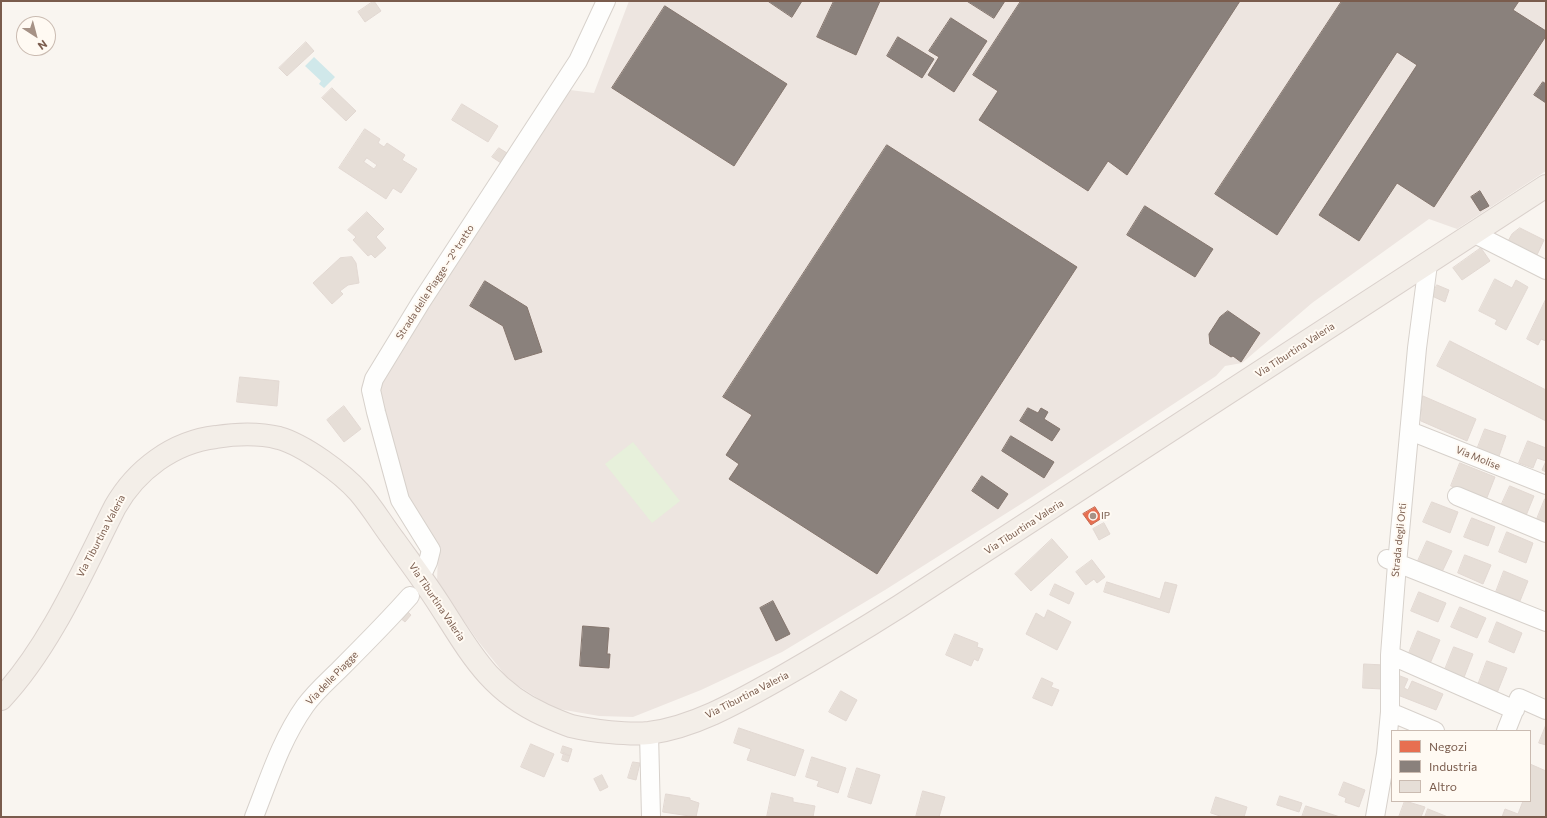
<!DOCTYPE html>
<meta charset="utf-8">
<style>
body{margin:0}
#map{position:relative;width:1547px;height:818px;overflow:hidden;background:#f9f5f0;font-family:Commissioner,sans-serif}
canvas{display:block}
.frame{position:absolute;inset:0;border:2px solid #7a5c4d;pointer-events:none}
.legend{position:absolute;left:1391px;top:730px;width:140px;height:72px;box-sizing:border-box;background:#fffaf3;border:1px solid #cabbb1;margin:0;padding:5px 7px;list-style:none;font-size:12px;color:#7a5c4d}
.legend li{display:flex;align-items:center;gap:8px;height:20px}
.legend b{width:20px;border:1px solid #cabbb1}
.north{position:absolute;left:16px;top:16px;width:40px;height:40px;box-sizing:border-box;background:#fffaf3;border:1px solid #cabbb1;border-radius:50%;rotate:144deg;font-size:11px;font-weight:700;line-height:16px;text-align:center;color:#7a5c4d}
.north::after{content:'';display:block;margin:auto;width:14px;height:18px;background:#a69286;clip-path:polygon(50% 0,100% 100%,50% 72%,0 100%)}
</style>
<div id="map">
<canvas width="1547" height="818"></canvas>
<div class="frame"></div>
<ul class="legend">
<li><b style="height:11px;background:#e76f51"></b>Negozi</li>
<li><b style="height:11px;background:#8a817c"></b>Industria</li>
<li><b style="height:11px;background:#e6ded7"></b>Altro</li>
</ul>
<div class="north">N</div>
</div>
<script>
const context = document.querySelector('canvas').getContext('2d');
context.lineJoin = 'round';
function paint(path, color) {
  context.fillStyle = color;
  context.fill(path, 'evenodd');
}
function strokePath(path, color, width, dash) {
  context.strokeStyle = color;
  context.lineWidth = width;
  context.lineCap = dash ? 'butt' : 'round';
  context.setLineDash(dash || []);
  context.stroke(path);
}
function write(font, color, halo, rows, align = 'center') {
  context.font = font + ' Commissioner,sans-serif';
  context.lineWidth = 4;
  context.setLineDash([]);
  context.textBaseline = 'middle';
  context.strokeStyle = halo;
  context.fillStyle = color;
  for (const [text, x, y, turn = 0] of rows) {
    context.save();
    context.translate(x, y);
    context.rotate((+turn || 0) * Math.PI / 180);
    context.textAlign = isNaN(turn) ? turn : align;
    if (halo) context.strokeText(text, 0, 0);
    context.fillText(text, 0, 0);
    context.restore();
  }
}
const industrial = new Path2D(`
 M 629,1 L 1546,1 L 1546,171 L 1457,229 L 1429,219 L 1312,303 L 1242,363 L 1225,366 L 1216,376 L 1032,497 L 885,590 L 782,652 L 701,690 L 633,717 L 599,716 L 553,708 L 509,680 L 478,641 L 437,583 L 438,552 L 402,495 L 378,382 L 448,271 L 570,90 L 594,93 Z`);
const green = new Path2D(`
 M 633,442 L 680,501 L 652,523 L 605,464 Z`);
const water = new Path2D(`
 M 314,57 L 335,77 L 324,88 L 319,84 L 321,81 L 305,66 Z`);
const shops = new Path2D(`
 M 1095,507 L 1102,518 L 1091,525 L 1083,514 Z`);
const industry = new Path2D(`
 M 768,1 L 802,1 L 792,17 Z
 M 834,1 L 880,1 L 856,55 L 817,37 Z
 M 967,1 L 1005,1 L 994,18 Z
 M 1021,1 L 1240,1 L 1127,175 L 1108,161 L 1088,191 L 979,120 L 998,91 L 973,75 Z
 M 1342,1 L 1519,1 L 1513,10 L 1546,31 L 1546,36 L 1434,207 L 1397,183 L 1359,241 L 1319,215 L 1417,65 L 1397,52 L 1277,235 L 1215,194 Z
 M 665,6 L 787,84 L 734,166 L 612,88 Z
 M 951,18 L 987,41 L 954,92 L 928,75 L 939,57 L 929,51 Z
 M 898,37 L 934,59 L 922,78 L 887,56 Z
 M 1543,82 L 1546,84 L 1546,103 L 1534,95 Z
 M 887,145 L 1077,267 L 877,574 L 729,479 L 739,464 L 726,455 L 752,415 L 723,397 Z
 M 1480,191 L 1489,206 L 1480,211 L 1471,197 Z
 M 1145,206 L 1213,249 L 1195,277 L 1127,235 Z
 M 485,281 L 527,307 L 542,352 L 515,360 L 503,326 L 470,306 Z
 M 1228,311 L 1260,333 L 1241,362 L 1233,356 L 1231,357 L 1210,344 L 1209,334 L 1220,317 Z
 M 1028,408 L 1038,413 L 1041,408 L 1048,412 L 1044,419 L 1060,429 L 1052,441 L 1020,421 Z
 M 1011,436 L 1054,462 L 1044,478 L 1002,451 Z
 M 982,476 L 1008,494 L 998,509 L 972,491 Z
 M 773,601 L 790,634 L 776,641 L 760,608 Z
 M 583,626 L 609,628 L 607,654 L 610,654 L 609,668 L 580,666 Z`);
const building = new Path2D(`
 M 374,1 L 381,11 L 365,22 L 358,12 Z
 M 306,42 L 314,51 L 287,76 L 279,68 Z
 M 332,88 L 356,111 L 346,121 L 322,98 Z
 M 462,104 L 498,126 L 488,142 L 452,120 Z
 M 365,129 L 380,139 L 378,143 L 384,147 L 387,143 L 405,155 L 402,160 L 417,169 L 401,193 L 393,188 L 386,199 L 339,168 ZM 367,158 L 377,165 L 374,169 L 364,162 Z
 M 499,148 L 507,153 L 501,163 L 492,157 Z
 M 367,212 L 384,229 L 376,237 L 386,248 L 375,258 L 371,254 L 368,256 L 353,240 L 356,237 L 348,230 Z
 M 1520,228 L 1544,240 L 1536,257 L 1507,243 L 1512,234 Z
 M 1481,248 L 1490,261 L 1462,280 L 1453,268 Z
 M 352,257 L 356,263 L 359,283 L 348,285 L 340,291 L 343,294 L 332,304 L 313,283 L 340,258 Z
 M 1495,279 L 1512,288 L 1516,280 L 1528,287 L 1506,330 L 1495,324 L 1497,320 L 1479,311 Z
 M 1437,285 L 1449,290 L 1445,302 L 1432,296 Z
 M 1546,299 L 1546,341 L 1541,339 L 1538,345 L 1527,339 Z
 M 1450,341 L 1546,390 L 1546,421 L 1437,366 Z
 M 240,377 L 279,381 L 277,406 L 237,402 Z
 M 1423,396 L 1476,419 L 1467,441 L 1421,421 Z
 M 344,406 L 361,429 L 344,442 L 327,420 Z
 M 1485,429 L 1506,436 L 1498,459 L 1476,452 Z
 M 1528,441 L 1546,448 L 1546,472 L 1542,470 L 1546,461 L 1537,458 L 1533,468 L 1519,463 Z
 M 1460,463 L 1495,477 L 1486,500 L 1451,486 Z
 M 1510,486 L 1534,496 L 1525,518 L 1500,508 Z
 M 1545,499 L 1546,499 L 1546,523 L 1537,519 Z
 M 1432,502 L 1458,512 L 1450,533 L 1423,522 Z
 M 1472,518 L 1495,527 L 1488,546 L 1464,537 Z
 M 1104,523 L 1110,534 L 1099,540 L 1093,529 Z
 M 1507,532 L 1533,543 L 1526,563 L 1499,552 Z
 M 1052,539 L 1068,557 L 1031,591 L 1015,574 Z
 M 1427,541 L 1452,551 L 1442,572 L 1418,561 Z
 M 1465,555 L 1491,565 L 1483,584 L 1458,573 Z
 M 1092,560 L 1105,577 L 1097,583 L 1094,579 L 1086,585 L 1076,572 Z
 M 1504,571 L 1528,581 L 1520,601 L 1496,592 Z
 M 1107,582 L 1160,599 L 1165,582 L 1177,585 L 1169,613 L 1104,592 Z
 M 1055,584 L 1074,593 L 1069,604 L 1050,595 Z
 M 1419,592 L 1446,603 L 1438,622 L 1411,611 Z
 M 1460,607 L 1486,618 L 1477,638 L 1451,627 Z
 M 405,609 L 411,615 L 405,622 L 399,617 Z
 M 1048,610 L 1071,622 L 1057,650 L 1026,634 L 1036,613 L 1044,618 Z
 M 1497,622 L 1522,633 L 1514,653 L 1489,642 Z
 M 1418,631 L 1440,640 L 1429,666 L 1407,658 Z
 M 955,634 L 978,643 L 977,647 L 983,649 L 978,661 L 974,659 L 971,666 L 946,655 Z
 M 1454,647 L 1473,654 L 1463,680 L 1444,672 Z
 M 1487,661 L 1507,668 L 1497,693 L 1478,685 Z
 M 1364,664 L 1384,665 L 1382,689 L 1363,688 Z
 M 1395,674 L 1408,679 L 1404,688 L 1408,690 L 1412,681 L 1443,694 L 1436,710 L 1395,694 Z
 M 1042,678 L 1053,683 L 1051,687 L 1059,690 L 1052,706 L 1033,698 Z
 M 841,691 L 857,700 L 846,721 L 829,712 Z
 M 1546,725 L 1546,745 L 1539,743 Z
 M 739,728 L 804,750 L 795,776 L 747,760 L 751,749 L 734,743 Z
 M 531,744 L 554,754 L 544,777 L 521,767 Z
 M 563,746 L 572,749 L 570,756 L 561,753 Z
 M 564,753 L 570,756 L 568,762 L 562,760 Z
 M 812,757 L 846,768 L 838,793 L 817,786 L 819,781 L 806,777 Z
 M 633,762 L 640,763 L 636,780 L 628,778 Z
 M 1530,764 L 1546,771 L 1546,817 L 1502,817 L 1505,809 L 1518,814 L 1523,801 L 1530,801 Z
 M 857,768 L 880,775 L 871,804 L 848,797 Z
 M 602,775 L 608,787 L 600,791 L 594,779 Z
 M 1344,782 L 1365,790 L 1359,807 L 1345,802 L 1346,798 L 1339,795 Z
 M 923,791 L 945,797 L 939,817 L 916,817 Z
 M 772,793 L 793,798 L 793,802 L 815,806 L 813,817 L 767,817 Z
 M 666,794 L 690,798 L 690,800 L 699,803 L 696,817 L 663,812 Z
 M 1280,796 L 1302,803 L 1299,812 L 1277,805 Z
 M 1216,797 L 1247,807 L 1244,817 L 1223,817 L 1211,813 Z
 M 1405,801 L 1425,807 L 1421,817 L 1399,817 Z
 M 1306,806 L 1340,817 L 1302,817 Z
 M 1428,809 L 1448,817 L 1425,817 Z`);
const minor = new Path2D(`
 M 1473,233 L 1546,270
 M 1410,431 L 1546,485
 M 1457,496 L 1546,533
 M 1387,559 L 1546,622
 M 421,577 L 428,562 L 431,550 L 400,500 L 376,412 L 371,390 L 374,379 L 421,302 L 578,61 L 606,1
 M 1390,655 L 1515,710
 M 1390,712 L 1435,731
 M 1506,731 L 1519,698 L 1546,710
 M 649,733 L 651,817
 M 254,817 C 269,779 281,740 305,706 C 315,692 328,681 340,669 C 364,645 388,621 410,596
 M 1375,817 L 1386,754 L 1390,712 L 1390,655 L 1397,564 L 1417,348 L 1428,264`);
const major = new Path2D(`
 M 1,699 C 50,647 83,570 115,507 C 136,470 173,442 216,437 C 235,434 259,433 279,438 C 304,445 342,473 359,492 C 372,507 382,524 394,540 C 409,561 425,582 439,604 C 470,652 489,690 544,715 C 553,719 562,723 571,726 C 592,731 628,735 649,733 C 694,727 736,703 775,681 C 817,657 859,632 900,606 L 1546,186`);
const markers = [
 [1093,516,4,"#a69286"]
];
const streetNames = [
 ["Strada delle Piagge – 2º tratto",435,282,-57],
 ["Via Tiburtina Valeria",1295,350,-33],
 ["Via Molise",1478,458,22],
 ["Via Tiburtina Valeria",1024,527,-33],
 ["Via Tiburtina Valeria",101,536,-62],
 ["Strada degli Orti",1399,540,-84],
 ["Via Tiburtina Valeria",437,602,56],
 ["Via delle Piagge",332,678,-46],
 ["Via Tiburtina Valeria",747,695,-27]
];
const poiNames = [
 ["IP",1101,516]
];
paint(industrial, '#ede5e0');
paint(green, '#e7f0db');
paint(water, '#d0e8ea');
paint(shops, '#e76f51');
strokePath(shops, '#c66950', 1);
paint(industry, '#8a817c');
strokePath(industry, '#85766e', 1);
paint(building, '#e6ded7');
strokePath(building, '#e2d8d2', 1);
strokePath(minor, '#d7d1cb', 20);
strokePath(major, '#dad1cc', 24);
strokePath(minor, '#fefefd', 18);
strokePath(major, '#f3eee8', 22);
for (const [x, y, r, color] of markers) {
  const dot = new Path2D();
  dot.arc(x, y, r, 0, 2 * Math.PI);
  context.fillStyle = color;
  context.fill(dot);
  strokePath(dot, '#fffaf3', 1.5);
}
write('10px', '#7a5c4d', '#fffaf3', streetNames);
write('10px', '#7a5c4d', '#fffaf3', poiNames, 'left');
</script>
